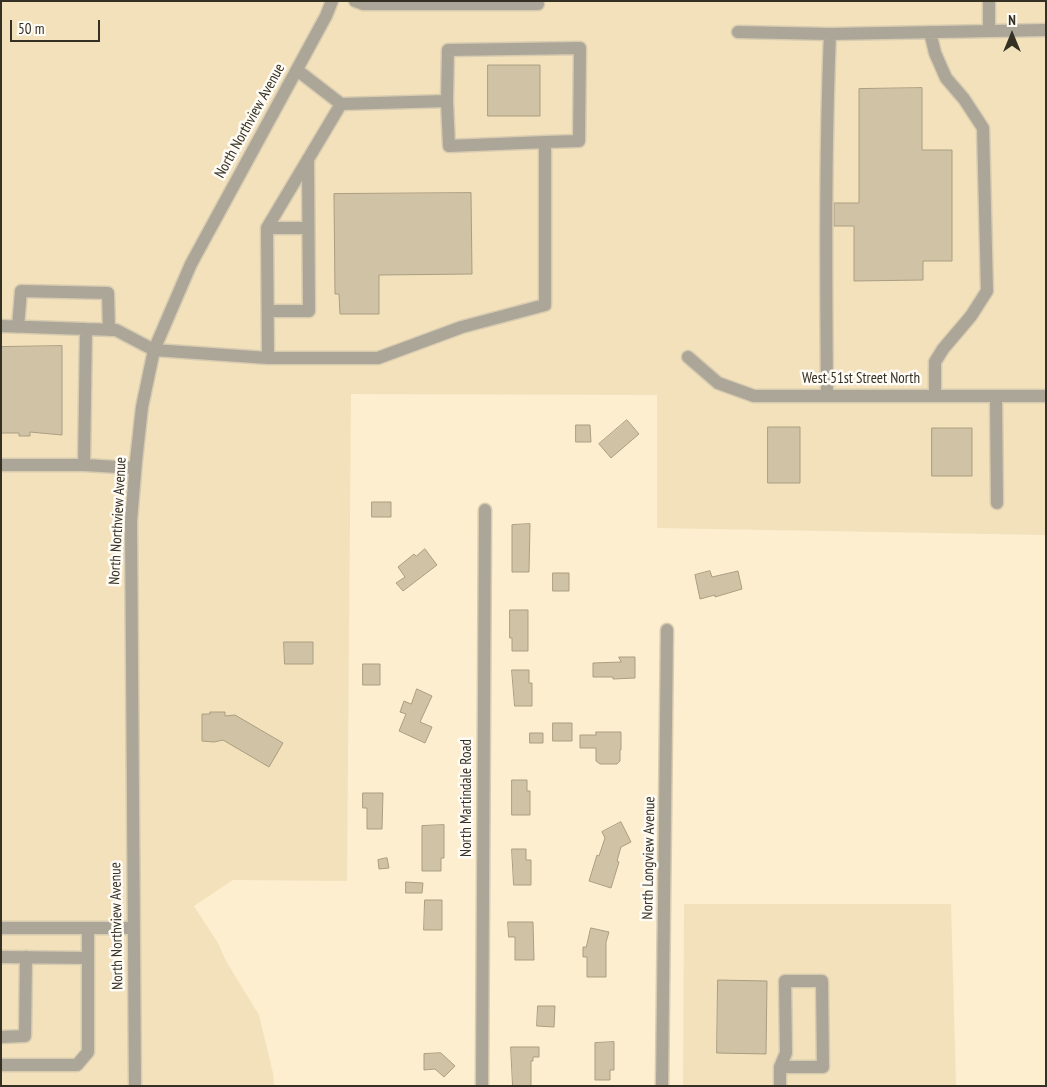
<!DOCTYPE html>
<style>
body{margin:0}
#map{position:relative;width:1047px;height:1087px;overflow:hidden;background:#fceecf;font-family:"PT Sans Narrow",sans-serif}
canvas{display:block}
.frame{position:absolute;inset:0;border:2px solid #353024;pointer-events:none}
.north{position:absolute;left:987px;top:10px;width:50px;height:50px;-webkit-text-stroke:4px #fffcf6;paint-order:stroke;rotate:0deg;font-size:14px;font-weight:700;line-height:20px;text-align:center;color:#353024}
.north::after{content:'';display:block;margin:auto;width:18px;height:22px;background:#353024;clip-path:polygon(50% 0,100% 100%,50% 72%,0 100%)}
.scale{position:absolute;left:10px;top:20px;width:90px;height:22px;box-sizing:border-box;border:2px solid #353024;border-top:0;padding-left:6px;font-size:15px;line-height:18px;white-space:nowrap;color:#353024;-webkit-text-stroke:4px #fffcf6;paint-order:stroke}
</style>
<div id="map">
<canvas width="1047" height="1087"></canvas>
<div class="frame"></div>
<div class="north">N</div>
<div class="scale">50 m</div>
</div>
<script>
const context = document.querySelector('canvas').getContext('2d');
context.lineJoin = 'round';
function paint(path, color) {
  context.fillStyle = color;
  context.fill(path, 'evenodd');
}
function strokePath(path, color, width, dash) {
  context.strokeStyle = color;
  context.lineWidth = width;
  context.lineCap = dash ? 'butt' : 'round';
  context.setLineDash(dash || []);
  context.stroke(path);
}
function write(font, color, halo, rows, align = 'center') {
  context.font = font + ' "PT Sans Narrow",sans-serif';
  context.lineWidth = 5;
  context.setLineDash([]);
  context.textBaseline = 'middle';
  context.strokeStyle = halo;
  context.fillStyle = color;
  for (const [text, x, y, turn = 0] of rows) {
    context.save();
    context.translate(x, y);
    context.rotate((+turn || 0) * Math.PI / 180);
    context.textAlign = isNaN(turn) ? turn : align;
    if (halo) context.strokeText(text, 0, 0);
    context.fillText(text, 0, 0);
    context.restore();
  }
}
const built = new Path2D(`
 M 1,1 L 1046,1 L 1046,535 L 657,528 L 657,395 L 351,394 L 347,881 L 233,880 L 194,906 L 218,943 L 226,961 L 259,1015 L 273,1073 L 274,1086 L 1,1086 Z
 M 684,904 L 951,904 L 956,1086 L 683,1086 Z`);
const building = new Path2D(`
 M 488,65 L 540,65 L 540,116 L 488,116 Z
 M 922,88 L 922,150 L 952,150 L 952,261 L 923,261 L 923,280 L 854,281 L 854,226 L 834,226 L 834,203 L 859,203 L 859,89 Z
 M 471,193 L 472,274 L 379,275 L 379,314 L 340,314 L 339,294 L 335,294 L 334,194 Z
 M 62,346 L 62,435 L 30,432 L 30,436 L 19,436 L 19,433 L 1,433 L 1,347 Z
 M 627,420 L 639,434 L 611,458 L 599,444 Z
 M 576,425 L 590,425 L 591,442 L 576,442 Z
 M 768,427 L 800,427 L 800,483 L 768,483 Z
 M 932,428 L 972,428 L 972,476 L 932,476 Z
 M 372,502 L 391,502 L 391,517 L 372,517 Z
 M 530,524 L 529,572 L 512,572 L 512,525 Z
 M 425,549 L 437,565 L 403,591 L 396,583 L 405,577 L 398,567 L 414,554 L 416,556 Z
 M 710,571 L 712,577 L 738,571 L 742,589 L 715,597 L 715,595 L 700,599 L 695,575 Z
 M 553,573 L 569,573 L 569,591 L 553,591 Z
 M 510,610 L 528,610 L 528,651 L 512,651 L 512,638 L 510,638 Z
 M 284,642 L 313,642 L 313,664 L 285,664 Z
 M 619,657 L 635,657 L 635,678 L 613,679 L 613,677 L 593,677 L 593,663 L 621,662 Z
 M 363,664 L 380,664 L 380,685 L 363,685 Z
 M 512,670 L 529,670 L 529,683 L 532,683 L 532,706 L 515,706 Z
 M 417,689 L 432,696 L 420,722 L 432,727 L 425,743 L 399,731 L 406,714 L 400,712 L 404,701 L 411,704 Z
 M 210,712 L 225,712 L 225,716 L 235,715 L 283,743 L 269,767 L 223,740 L 214,742 L 202,741 L 202,714 L 210,714 Z
 M 553,723 L 572,723 L 572,741 L 553,741 Z
 M 596,732 L 621,732 L 621,750 L 620,750 L 620,761 L 617,764 L 600,764 L 596,761 L 596,748 L 580,748 L 580,735 L 596,735 Z
 M 530,733 L 543,733 L 543,743 L 530,743 Z
 M 512,780 L 527,780 L 527,791 L 530,791 L 530,815 L 512,815 Z
 M 363,793 L 383,793 L 382,829 L 367,829 L 367,808 L 363,808 Z
 M 621,822 L 631,842 L 621,847 L 617,861 L 619,862 L 611,888 L 589,881 L 597,855 L 599,856 L 605,838 L 602,832 Z
 M 444,825 L 444,858 L 441,858 L 441,871 L 422,871 L 422,826 Z
 M 512,849 L 526,849 L 526,860 L 531,860 L 531,885 L 514,885 Z
 M 387,858 L 389,868 L 379,869 L 378,860 Z
 M 406,882 L 423,883 L 422,893 L 406,893 Z
 M 425,900 L 442,900 L 442,930 L 424,930 Z
 M 508,922 L 533,922 L 534,960 L 515,960 L 515,937 L 509,937 Z
 M 591,928 L 609,932 L 606,942 L 606,977 L 587,977 L 587,957 L 583,957 L 583,947 L 586,947 Z
 M 718,980 L 767,981 L 766,1054 L 717,1053 Z
 M 538,1006 L 555,1006 L 554,1027 L 537,1026 Z
 M 614,1042 L 614,1070 L 610,1070 L 610,1080 L 595,1080 L 595,1043 Z
 M 511,1047 L 539,1047 L 539,1057 L 533,1057 L 533,1061 L 531,1061 L 531,1086 L 513,1086 Z
 M 441,1053 L 455,1066 L 444,1077 L 435,1069 L 424,1070 L 424,1054 Z`);
const minor = new Path2D(`
 M 355,1 L 363,4 L 538,4
 M 989,31 L 989,1
 M 738,32 L 830,34 L 1046,30
 M 930,32 L 935,53 L 946,78 L 964,99 L 983,128 L 987,291 L 971,316 L 943,349 L 935,362 L 935,396
 M 447,101 L 449,146 L 545,142
 M 267,228 L 308,228
 M 268,311 L 309,311 L 308,159
 M 1,326 L 86,329
 M 18,327 L 21,291 L 108,293 L 109,330
 M 688,357 L 718,383 L 754,396 L 1046,396
 M 268,358 L 378,358 L 462,327 L 545,305 L 545,142 L 579,141 L 580,48 L 448,50 L 447,101 L 341,104
 M 827,395 C 826,275 825,154 830,34
 M 996,396 L 997,503
 M 1,465 L 84,465
 M 135,468 L 84,465 L 86,329 L 116,330 L 154,350 L 268,358 L 267,228 L 341,104 L 297,70
 M 1,928 L 133,928
 M 1,957 L 88,958
 M 1,1037 L 25,1036 L 26,957
 M 1,1065 L 77,1065 L 88,1052 L 88,928
 M 135,1086 L 131,521 L 136,461 L 142,407 L 154,350 L 191,264 L 326,16 L 332,1
 M 482,1086 L 485,510
 M 662,1086 L 667,630
 M 780,1086 L 780,1067 L 786,1053 L 785,981 L 822,981 L 823,1067 L 780,1067`);
const streetNames = [
 ["North Northview Avenue",250,121,-61],
 ["West 51st Street North",861,379],
 ["North Northview Avenue",118,521,-87],
 ["North Martindale Road",467,798,-90],
 ["North Longview Avenue",649,858,-89],
 ["North Northview Avenue",117,926,-91]
];
paint(built, '#f3e1bc');
paint(building, '#d0c3a5');
strokePath(building, '#ab9e81', 1);
strokePath(minor, '#d8ccb0', 15);
strokePath(minor, '#aca699', 12);
write('15px', '#353024', '#fffcf6', streetNames);
</script>
